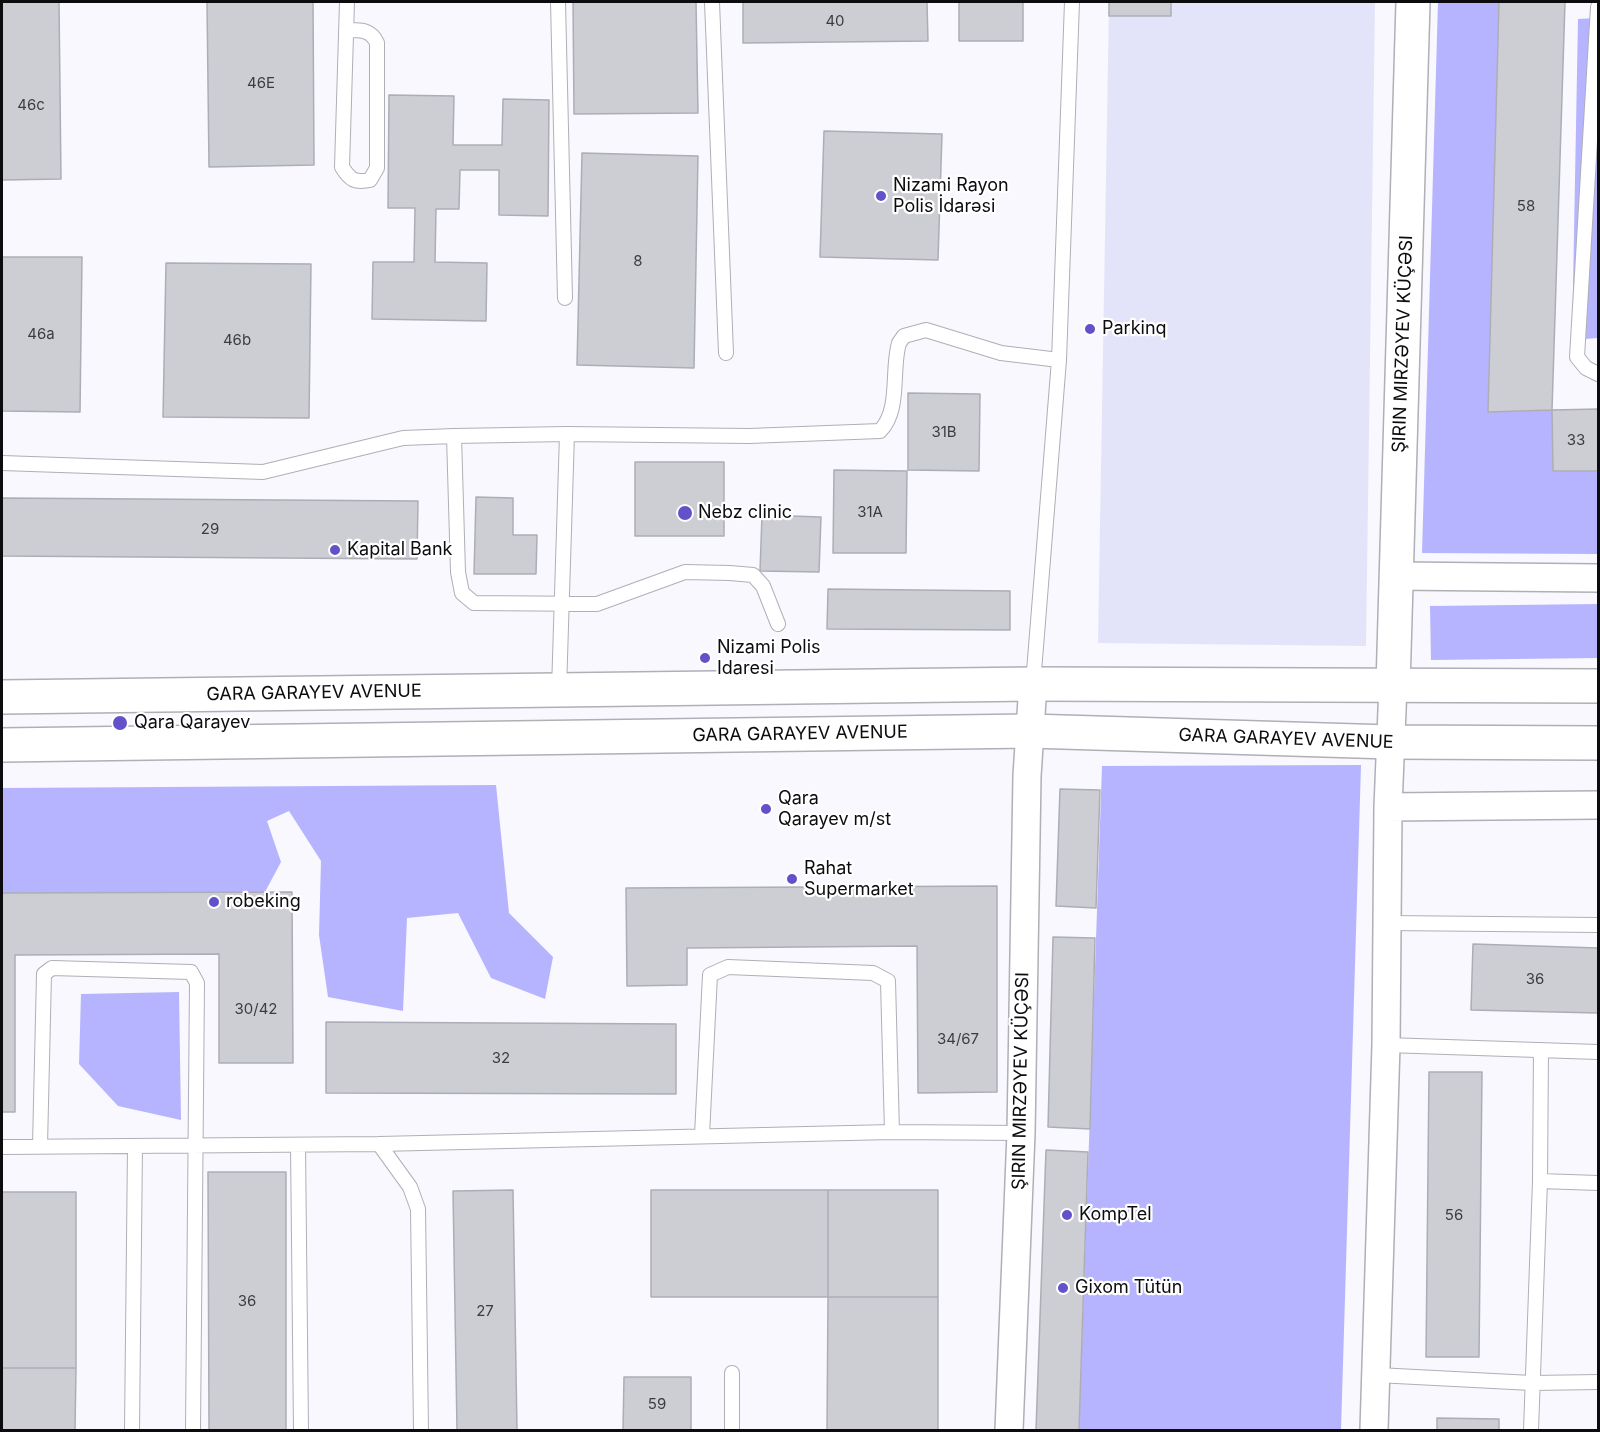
<!DOCTYPE html>
<meta charset="utf-8">
<style>
body{margin:0}
#map{position:relative;width:1600px;height:1432px;overflow:hidden;background:#f8f8fe;font-family:Inter,sans-serif}
canvas{display:block}
.frame{position:absolute;inset:0;border:3px solid #0c0c0f;pointer-events:none}
</style>
<div id="map">
<canvas width="1600" height="1432"></canvas>
<div class="frame"></div>
</div>
<script>
const context = document.querySelector('canvas').getContext('2d');
context.lineJoin = 'round';
function paint(path, color) {
  context.fillStyle = color;
  context.fill(path, 'evenodd');
}
function strokePath(path, color, width, dash) {
  context.strokeStyle = color;
  context.lineWidth = width;
  context.lineCap = dash ? 'butt' : 'round';
  context.setLineDash(dash || []);
  context.stroke(path);
}
function write(font, color, halo, rows, align = 'center') {
  context.font = font + ' Inter,sans-serif';
  context.lineWidth = 4.5;
  context.setLineDash([]);
  context.textBaseline = 'middle';
  context.strokeStyle = halo;
  context.fillStyle = color;
  for (const [text, x, y, turn = 0] of rows) {
    context.save();
    context.translate(x, y);
    context.rotate((+turn || 0) * Math.PI / 180);
    context.textAlign = isNaN(turn) ? turn : align;
    if (halo) context.strokeText(text, 0, 0);
    context.fillText(text, 0, 0);
    context.restore();
  }
}
const green = new Path2D(`
 M 1109,2 L 1375,2 L 1366,646 L 1098,643 Z`);
const forest = new Path2D(`
 M 1438,2 L 1499,2 L 1488,412 L 1552,410 L 1553,471 L 1598,471 L 1598,554 L 1422,553 Z
 M 1598,18 L 1598,338 L 1572,340 L 1578,19 Z
 M 1598,604 L 1598,658 L 1431,660 L 1430,606 Z
 M 1361,765 L 1341,1430 L 1079,1430 L 1102,766 Z
 M 496,785 L 509,913 L 553,957 L 545,999 L 491,978 L 458,913 L 407,918 L 403,1011 L 328,997 L 319,935 L 321,861 L 289,811 L 267,821 L 281,862 L 265,892 L 2,893 L 2,788 Z
 M 179,992 L 181,1120 L 118,1106 L 79,1064 L 81,994 Z`);
const building = new Path2D(`
 M 2,2 L 59,2 L 61,179 L 2,180 Z
 M 207,2 L 313,2 L 314,165 L 209,167 Z
 M 573,2 L 696,2 L 698,113 L 574,114 Z
 M 743,2 L 927,2 L 928,41 L 743,43 Z
 M 959,2 L 1023,2 L 1023,41 L 959,41 Z
 M 1109,2 L 1171,2 L 1171,16 L 1109,16 Z
 M 1499,2 L 1565,2 L 1552,410 L 1488,412 Z
 M 389,95 L 454,96 L 453,145 L 502,145 L 503,99 L 549,100 L 548,216 L 499,215 L 499,170 L 460,170 L 459,209 L 436,209 L 435,262 L 487,263 L 486,321 L 372,319 L 373,262 L 414,262 L 415,208 L 388,208 Z
 M 824,131 L 942,134 L 938,260 L 820,257 Z
 M 582,153 L 698,156 L 694,368 L 577,365 Z
 M 2,257 L 82,257 L 80,412 L 2,411 Z
 M 166,263 L 311,264 L 309,418 L 163,417 Z
 M 908,393 L 980,394 L 979,471 L 908,470 Z
 M 1598,409 L 1598,471 L 1553,471 L 1552,410 Z
 M 635,462 L 724,462 L 724,536 L 635,536 Z
 M 834,470 L 907,471 L 906,553 L 833,553 Z
 M 476,497 L 513,498 L 513,535 L 537,535 L 536,574 L 474,574 Z
 M 2,498 L 418,501 L 417,559 L 2,556 Z
 M 762,515 L 821,517 L 819,572 L 760,571 Z
 M 828,589 L 1010,591 L 1010,630 L 827,629 Z
 M 1060,789 L 1100,790 L 1096,908 L 1056,906 Z
 M 997,886 L 997,1092 L 918,1093 L 917,946 L 687,948 L 687,985 L 627,986 L 626,888 Z
 M 292,892 L 293,1063 L 219,1063 L 219,954 L 15,955 L 15,1112 L 2,1112 L 2,893 Z
 M 1053,937 L 1095,938 L 1090,1129 L 1048,1127 Z
 M 1473,944 L 1598,948 L 1598,1013 L 1471,1010 Z
 M 326,1022 L 676,1024 L 676,1094 L 326,1093 Z
 M 1429,1072 L 1482,1072 L 1479,1357 L 1426,1357 Z
 M 1046,1150 L 1088,1152 L 1079,1430 L 1036,1430 Z
 M 208,1172 L 286,1172 L 286,1430 L 209,1430 Z
 M 513,1190 L 517,1430 L 457,1430 L 453,1191 Z
 M 651,1190 L 828,1190 L 828,1297 L 651,1297 Z
 M 828,1190 L 938,1190 L 938,1297 L 828,1297 Z
 M 2,1192 L 76,1192 L 76,1368 L 2,1368 Z
 M 828,1297 L 938,1297 L 938,1430 L 827,1430 Z
 M 2,1368 L 76,1368 L 75,1430 L 2,1430 Z
 M 624,1377 L 691,1377 L 691,1430 L 623,1430 Z
 M 1437,1418 L 1499,1419 L 1499,1430 L 1437,1430 Z`);
const service = new Path2D(`
 M 558,2 L 565,298
 M 712,2 L 726,353
 M 1598,7 L 1577,357 L 1586,368 L 1598,374
 M 346,30 C 360,30 371,29 377,43 L 377,168 L 370,180 C 355,183 350,180 342,167 L 347,2
 M 454,436 L 567,434
 M 2,463 L 263,472 L 403,438 L 454,436 L 458,572 L 462,593 L 474,603 L 597,604 L 685,572 L 730,573 L 753,575 L 763,586 L 778,624
 M 1033,684 L 1059,360 L 1072,2
 M 559,690 L 567,434 L 749,436 L 880,431 C 901,410 891,369 899,343 L 904,336 L 926,330 L 1001,353 L 1059,360
 M 1387,923 L 1598,925
 M 1386,1045 L 1598,1052
 M 702,1135 L 710,975 L 728,967 L 873,973 L 888,981 L 892,1132
 M 379,1144 L 410,1187 L 418,1209 L 421,1430
 M 298,1145 L 301,1430
 M 40,1146 L 44,974 L 52,968 L 191,972 L 197,983 L 193,1430
 M 2,1147 L 379,1144 L 892,1132 L 1021,1133
 M 1540,1181 L 1598,1183
 M 1377,1375 L 1532,1383 L 1598,1382
 M 132,1430 L 135,1146
 M 732,1430 L 732,1373
 M 1531,1430 L 1540,1181 L 1541,1050`);
const minor = new Path2D(`
 M 1396,576 L 1598,578
 M 1388,807 L 1598,805
 M 1009,1430 L 1021,1133 L 1027,776 L 1033,684
 M 1374,1430 L 1386,1045 L 1388,807 L 1393,686`);
const tertiary = new Path2D(`
 M 1393,686 L 1413,2`);
const primary = new Path2D(`
 M 2,697 L 1033,684 L 1598,686
 M 2,745 L 1030,731 L 1390,742 L 1598,743`);
const markers = [
 [881,196,6,"#6351ca"],
 [1090,329,6,"#6351ca"],
 [685,513,8,"#6351ca"],
 [335,550,6,"#6351ca"],
 [705,658,6,"#6351ca"],
 [120,723,8,"#6351ca"],
 [766,809,6,"#6351ca"],
 [792,879,6,"#6351ca"],
 [214,902,6,"#6351ca"],
 [1067,1215,6,"#6351ca"],
 [1063,1288,6,"#6351ca"]
];
const numberNames = [
 ["40",835,21],
 ["46E",261,83],
 ["46c",31,105],
 ["58",1526,206],
 ["8",638,261],
 ["46a",41,334],
 ["46b",237,340],
 ["31B",944,432],
 ["33",1576,440],
 ["31A",870,512],
 ["29",210,529],
 ["36",1535,979],
 ["30/42",256,1009],
 ["34/67",958,1039],
 ["32",501,1058],
 ["56",1454,1215],
 ["36",247,1301],
 ["27",485,1311],
 ["59",657,1404]
];
const poiNames = [
 ["Nizami Rayon",893,186],
 ["Polis İdarəsi",893,207],
 ["Parkinq",1102,329],
 ["Nebz clinic",698,513],
 ["Kapital Bank",347,550],
 ["Nizami Polis",717,648],
 ["Idaresi",717,669],
 ["Qara Qarayev",134,723],
 ["Qara",778,799],
 ["Qarayev m/st",778,820],
 ["Rahat",804,869],
 ["Supermarket",804,890],
 ["robeking",226,902],
 ["KompTel",1079,1215],
 ["Gixom Tütün",1075,1288]
];
const streetNames = [
 ["ŞIRIN MIRZƏYEV KÜÇƏSI",1403,344,-88],
 ["GARA GARAYEV AVENUE",314,693,-1],
 ["GARA GARAYEV AVENUE",800,734,-1],
 ["GARA GARAYEV AVENUE",1286,739,2],
 ["ŞIRIN MIRZƏYEV KÜÇƏSI",1021,1081,-89]
];
paint(green, '#e3e4f9');
paint(forest, '#b6b4fe');
paint(building, '#cdcdd4');
strokePath(building, '#adaeb5', 1.5);
strokePath(service, '#afafb6', 16);
strokePath(minor, '#afafb6', 30);
strokePath(tertiary, '#afafb6', 36);
strokePath(primary, '#afafb6', 36);
strokePath(service, '#fff', 14);
strokePath(minor, '#fff', 27);
strokePath(tertiary, '#fff', 33);
strokePath(primary, '#fff', 33);
for (const [x, y, r, color] of markers) {
  const dot = new Path2D();
  dot.arc(x, y, r, 0, 2 * Math.PI);
  context.fillStyle = color;
  context.fill(dot);
  strokePath(dot, '#fff', 2);
}
write('15px', '#3c3c40', null, numberNames);
write('18px', '#0c0c0f', '#fff', poiNames, 'left');
write('18px', '#0c0c0f', '#fff', streetNames);
</script>
